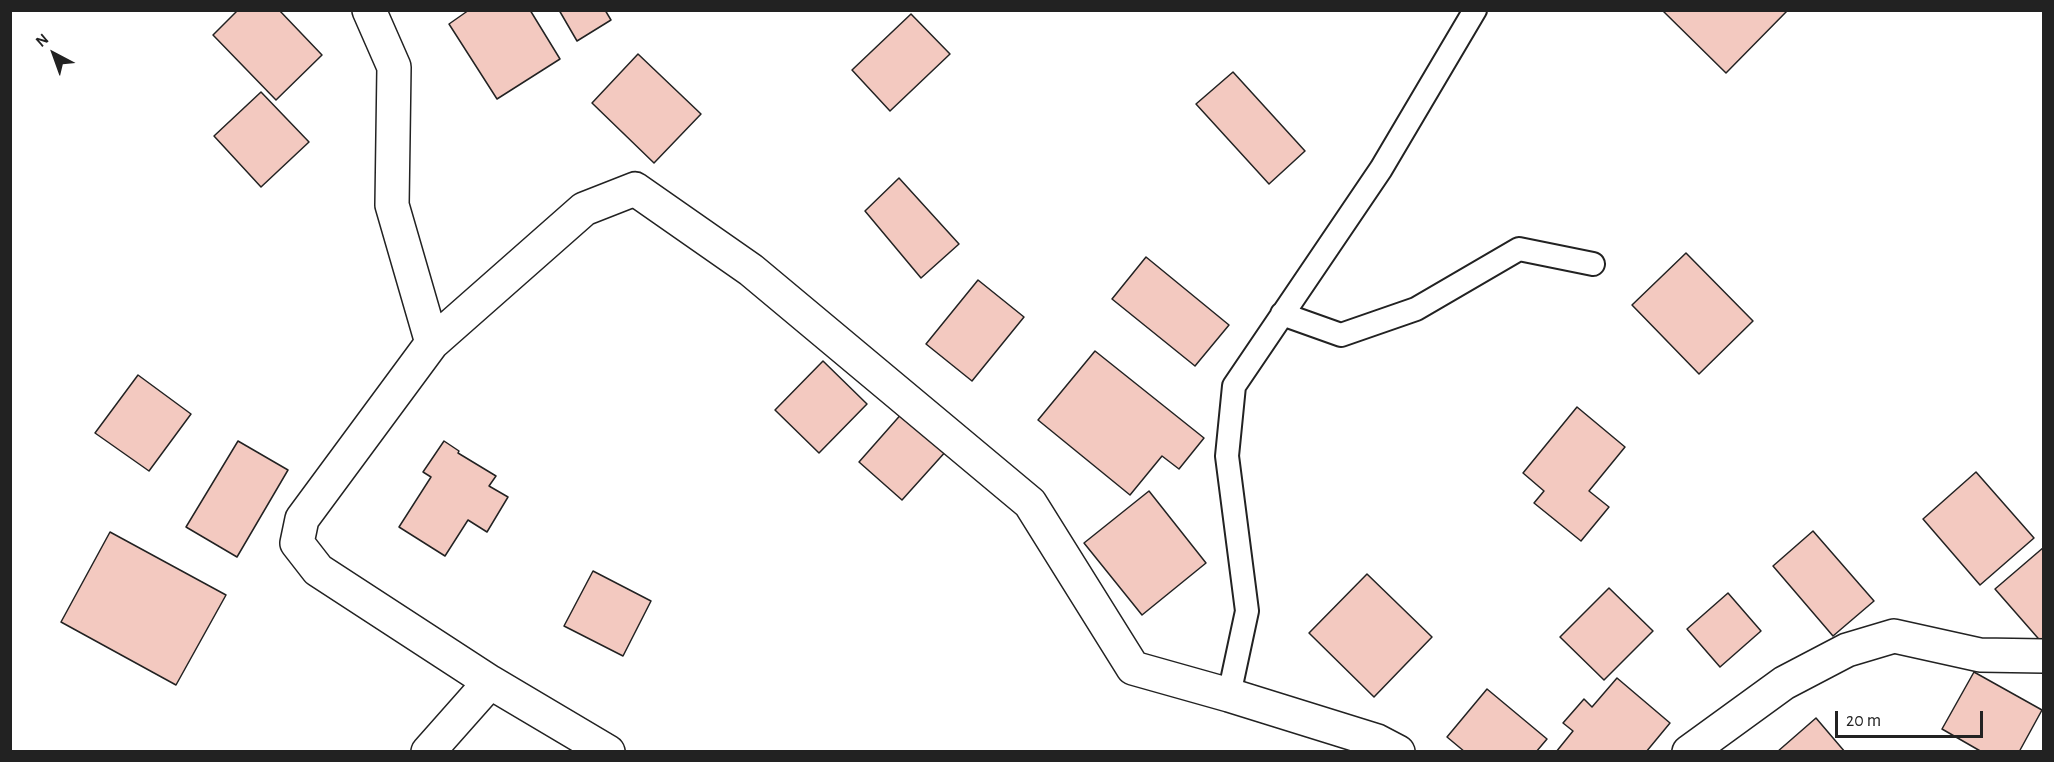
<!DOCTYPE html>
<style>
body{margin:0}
#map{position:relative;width:2054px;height:762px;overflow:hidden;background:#fff;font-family:"Alegreya Sans",sans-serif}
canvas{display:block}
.frame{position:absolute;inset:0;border:12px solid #222;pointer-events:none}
.north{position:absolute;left:24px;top:24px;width:60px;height:60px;-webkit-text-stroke:4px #fff;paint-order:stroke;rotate:319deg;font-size:16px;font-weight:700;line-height:24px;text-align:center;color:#222}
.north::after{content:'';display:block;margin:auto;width:21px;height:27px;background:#222;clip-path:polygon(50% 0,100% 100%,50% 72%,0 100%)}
.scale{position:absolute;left:1835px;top:711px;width:148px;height:27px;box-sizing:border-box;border:3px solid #222;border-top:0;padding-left:8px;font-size:18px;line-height:21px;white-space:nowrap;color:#222;-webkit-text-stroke:4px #fff;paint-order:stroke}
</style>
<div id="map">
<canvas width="2054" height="762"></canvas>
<div class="frame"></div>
<div class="north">N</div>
<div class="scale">20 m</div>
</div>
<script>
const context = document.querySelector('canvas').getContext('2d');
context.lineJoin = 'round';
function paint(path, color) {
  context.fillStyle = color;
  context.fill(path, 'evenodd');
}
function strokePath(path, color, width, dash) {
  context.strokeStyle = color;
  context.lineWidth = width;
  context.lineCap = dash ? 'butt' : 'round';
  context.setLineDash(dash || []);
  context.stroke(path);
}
const building = new Path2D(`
 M 238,10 L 279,10 L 322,55 L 276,100 L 213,35 Z
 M 469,10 L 530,10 L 560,59 L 497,99 L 449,24 Z
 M 559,10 L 605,10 L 611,20 L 577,41 Z
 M 1662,10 L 1787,10 L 1787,11 L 1726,73 Z
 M 911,14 L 950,54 L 890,111 L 852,70 Z
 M 638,54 L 701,114 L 654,163 L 592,103 Z
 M 1233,72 L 1305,151 L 1269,184 L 1196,104 Z
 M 261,92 L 309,142 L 261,187 L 214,136 Z
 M 899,178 L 959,244 L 921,278 L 865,211 Z
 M 1686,253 L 1753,321 L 1699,374 L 1632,305 Z
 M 1146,257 L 1229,325 L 1195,366 L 1112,299 Z
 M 978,280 L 1024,317 L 972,381 L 926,344 Z
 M 1095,351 L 1204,438 L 1179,469 L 1162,456 L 1130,495 L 1038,420 Z
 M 823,361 L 867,404 L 819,453 L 775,410 Z
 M 138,375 L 191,414 L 149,471 L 95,433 Z
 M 1577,407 L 1625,447 L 1589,491 L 1609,507 L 1581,541 L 1534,503 L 1544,491 L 1523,473 Z
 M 904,411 L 947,450 L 902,500 L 859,462 Z
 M 238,441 L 288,470 L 237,557 L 186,527 Z
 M 444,441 L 459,451 L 458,453 L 496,476 L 489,486 L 508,497 L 487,532 L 468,520 L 445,556 L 399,527 L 431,477 L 423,472 Z
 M 1976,472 L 2034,538 L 1980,585 L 1923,519 Z
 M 1149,491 L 1206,563 L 1142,615 L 1084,543 Z
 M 1813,531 L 1874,601 L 1833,636 L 1773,566 Z
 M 110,532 L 226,595 L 176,685 L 61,622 Z
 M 2044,547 L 2044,645 L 1995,589 Z
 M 593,571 L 651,601 L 623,656 L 564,626 Z
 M 1367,574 L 1432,637 L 1374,697 L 1309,633 Z
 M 1609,588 L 1653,631 L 1604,680 L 1560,637 Z
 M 1728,593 L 1761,631 L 1720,667 L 1687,629 Z
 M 1974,672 L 2042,710 L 2019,752 L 1982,752 L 1942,729 Z
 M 1617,678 L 1670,723 L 1646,752 L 1556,752 L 1573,731 L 1563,723 L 1584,699 L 1592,707 Z
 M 1487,689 L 1547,739 L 1536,752 L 1465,752 L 1447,737 Z
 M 1816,718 L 1845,752 L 1777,752 Z`);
const lane = new Path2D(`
 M 1282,314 L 1341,335 L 1416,309 L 1519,249 L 1593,264
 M 1229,695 L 1247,611 L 1227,456 L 1234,386 L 1381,169 L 1475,10`);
const street = new Path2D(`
 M 369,10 L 394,67 L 392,205 L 432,343 L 302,519 L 297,543 L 318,570 L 490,682 L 428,752
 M 432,343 L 584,209 L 635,189 L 751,270 L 1030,503 L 1133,668 L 1229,695 L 1377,741 L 1398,752
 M 490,682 L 608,752
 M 1689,752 L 1784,683 L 1847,650 L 1894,636 L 1980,655 L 2044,656`);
paint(building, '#f3c9c0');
strokePath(building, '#222', 1.5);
strokePath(lane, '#222', 26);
strokePath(street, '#222', 36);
strokePath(lane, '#fff', 22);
strokePath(street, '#fff', 33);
</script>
